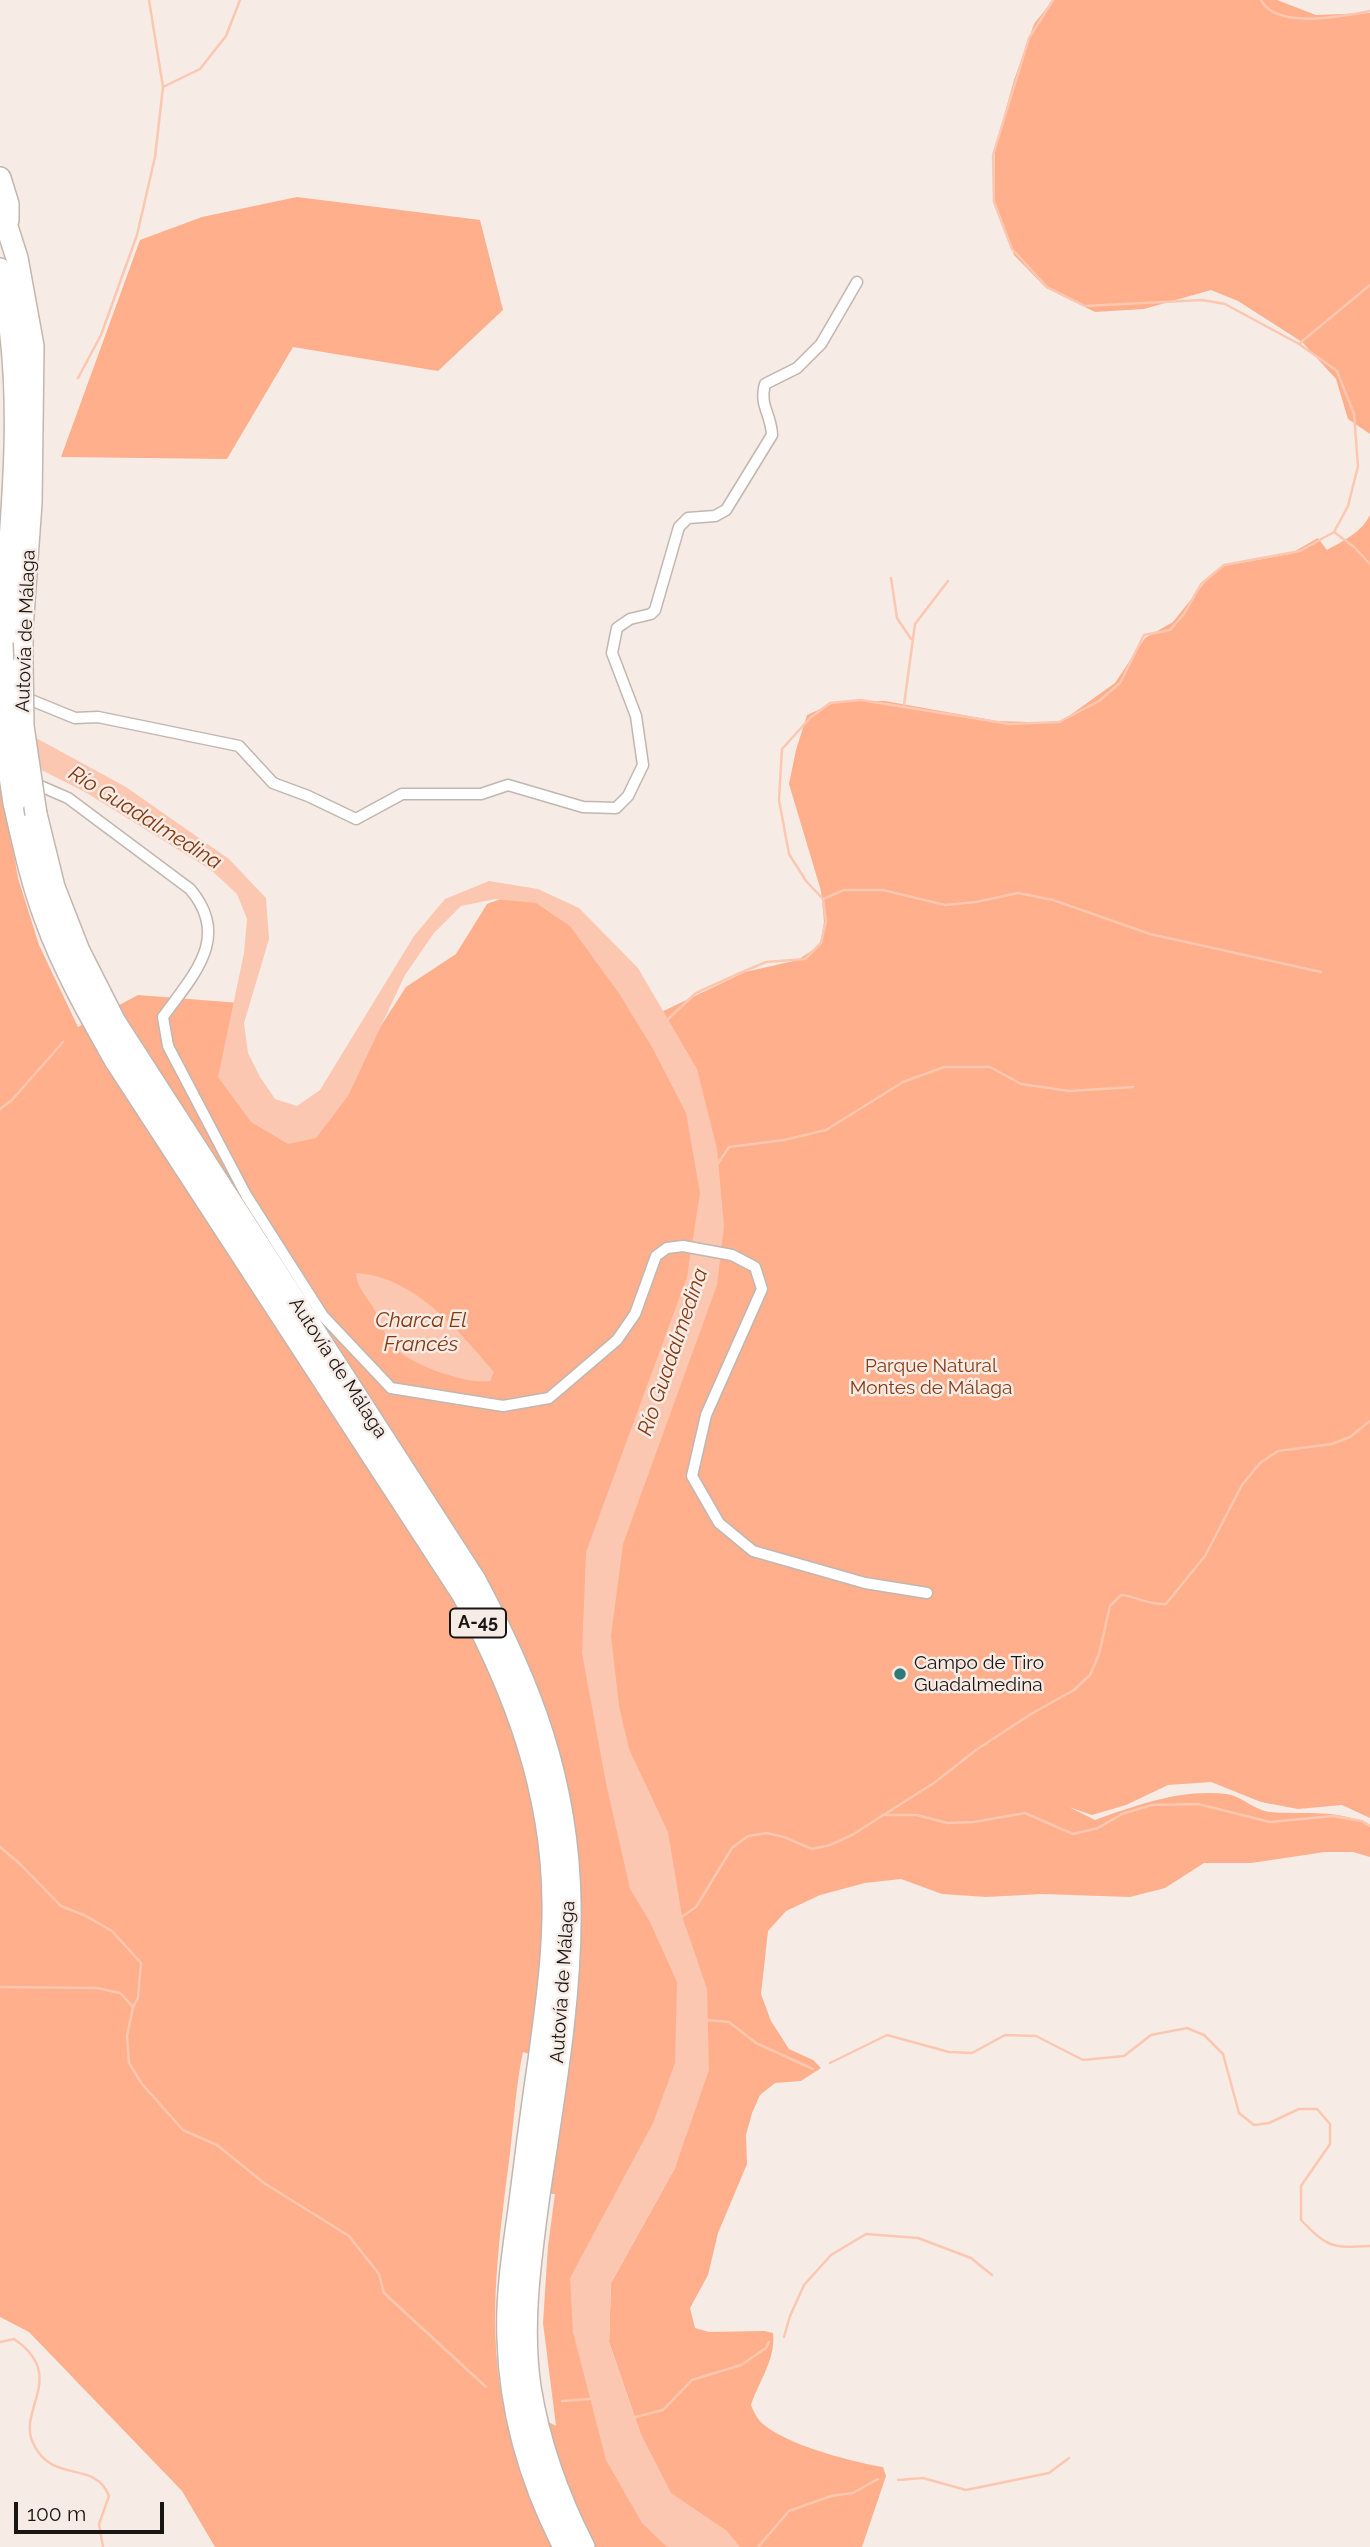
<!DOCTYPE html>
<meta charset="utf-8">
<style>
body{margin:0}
#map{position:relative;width:1370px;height:2547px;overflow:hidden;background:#f7ebe5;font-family:Raleway,sans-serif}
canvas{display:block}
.scale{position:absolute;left:14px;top:2502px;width:150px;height:32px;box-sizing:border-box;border:4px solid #191513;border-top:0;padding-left:9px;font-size:21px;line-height:24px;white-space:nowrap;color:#191513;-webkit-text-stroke:5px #f7ebe5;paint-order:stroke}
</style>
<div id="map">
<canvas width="1370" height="2547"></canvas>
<div class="scale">100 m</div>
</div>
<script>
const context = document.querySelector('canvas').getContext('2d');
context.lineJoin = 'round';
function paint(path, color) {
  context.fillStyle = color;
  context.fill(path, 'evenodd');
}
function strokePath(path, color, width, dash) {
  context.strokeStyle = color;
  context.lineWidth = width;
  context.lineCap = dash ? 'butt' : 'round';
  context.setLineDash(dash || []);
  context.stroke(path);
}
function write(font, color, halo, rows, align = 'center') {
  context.font = font + ' Raleway,sans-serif';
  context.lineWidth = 5;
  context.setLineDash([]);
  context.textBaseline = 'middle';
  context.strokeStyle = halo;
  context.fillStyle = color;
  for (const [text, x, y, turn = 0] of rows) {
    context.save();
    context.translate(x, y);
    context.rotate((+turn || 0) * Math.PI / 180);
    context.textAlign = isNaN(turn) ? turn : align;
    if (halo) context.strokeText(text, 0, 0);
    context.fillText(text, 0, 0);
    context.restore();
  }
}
const green = new Path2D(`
 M 1053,0 L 1277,0 L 1316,15 L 1370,13 L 1370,434 L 1348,419 L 1336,379 L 1302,342 L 1238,301 L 1211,290 L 1144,309 L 1095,312 L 1046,288 L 1014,255 L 994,199 L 995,148 L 1014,80 L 1034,24 Z
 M 297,197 L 480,220 L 503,310 L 438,371 L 293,347 L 227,459 L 61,457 L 140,240 L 202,217 Z
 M 1370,515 L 1370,1818 L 1342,1805 L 1298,1809 L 1261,1802 L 1211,1782 L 1168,1785 L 1126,1805 L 1092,1815 L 1069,1807 L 1095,1820 C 1137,1805 1181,1789 1226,1794 C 1242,1796 1255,1811 1271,1812 C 1305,1815 1339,1808 1370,1826 L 1370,1857 L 1353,1852 L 1325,1852 L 1251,1863 L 1204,1863 L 1165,1888 L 1130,1897 L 1042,1894 L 986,1897 L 942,1894 L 901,1879 L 865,1883 L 820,1895 L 786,1911 L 768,1931 L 761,1994 L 771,2021 L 789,2049 L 813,2060 L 821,2068 L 801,2081 L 775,2083 L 760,2095 L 752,2113 L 746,2135 L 747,2164 L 718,2233 L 708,2275 L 690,2308 L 695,2328 L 709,2332 L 764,2331 L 773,2333 C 776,2359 759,2381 751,2405 C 753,2410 756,2416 759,2420 C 779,2443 852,2462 883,2467 L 886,2476 L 862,2547 L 215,2547 L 182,2491 L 29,2332 L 0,2317 L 0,770 L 18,878 L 39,945 L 78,1027 L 138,995 L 240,1003 L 254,1105 L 309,1110 L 355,1066 L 406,987 L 456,954 L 487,904 L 520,892 L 548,905 L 609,952 L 655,1015 L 745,972 L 798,960 L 820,945 L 824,922 L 821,891 L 789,784 L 796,750 L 807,715 L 838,701 L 885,701 L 997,721 L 1059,723 L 1115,683 L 1145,638 L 1173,622 L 1205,582 L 1223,566 L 1290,554 L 1318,538 L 1327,550 C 1343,541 1362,532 1370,515 ZM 523,2052 L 547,2060 L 530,2192 L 555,2194 L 548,2246 L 543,2323 L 556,2426 L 502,2397 C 487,2317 500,2233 510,2153 C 514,2120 516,2084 523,2052 ZM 681,2149 L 675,2168 L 611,2283 L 609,2342 L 641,2435 L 668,2488 L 573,2332 Z`);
const water = new Path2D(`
 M 0,725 L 38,739 L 126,787 L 229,859 L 266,898 L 269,939 L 244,1023 L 248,1053 L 260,1077 L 275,1099 L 297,1106 L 320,1090 L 414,936 L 445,899 L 489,881 L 538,889 L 579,908 L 638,968 L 697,1069 L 717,1149 L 724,1226 L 717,1285 L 623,1544 L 611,1636 L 619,1706 L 629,1749 L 668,1832 L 682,1916 L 707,1989 L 709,2070 L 675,2168 L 611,2283 L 609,2342 L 641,2435 L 671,2493 L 727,2531 L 740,2547 L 667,2547 L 642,2523 L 606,2460 L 573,2332 L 570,2278 L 653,2123 L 675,2063 L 677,1982 L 650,1922 L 630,1889 L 606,1783 L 582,1653 L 586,1552 L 687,1277 L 700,1193 L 686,1113 L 652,1047 L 618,992 L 570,926 L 536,903 L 495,899 L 461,906 L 434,933 L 405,975 L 348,1096 L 316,1138 L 288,1144 L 251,1122 L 218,1077 L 244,953 L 247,919 L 237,894 L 211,870 L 85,792 L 0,749 Z
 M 356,1273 C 414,1276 459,1331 494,1372 L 490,1381 C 467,1385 408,1364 393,1346 C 384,1336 380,1319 373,1307 C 366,1296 357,1287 356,1273 Z`);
const stream = new Path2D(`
 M 1261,0 C 1276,30 1343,16 1370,11
 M 163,87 L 200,69 L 226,36 L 240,0
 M 1300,343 L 1370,285
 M 78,378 L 101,335 L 137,235 L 155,157 L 163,87 L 149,0
 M 1334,532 L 1354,547 L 1370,564
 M 891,578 L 897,618 L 911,639
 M 904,705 L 915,624 L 948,581
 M 823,899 L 844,890 L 883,890 L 945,905 L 976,902 L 1018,893 L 1053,900 L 1150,934 L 1321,972
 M 667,1020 L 696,993 L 740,973 L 766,962 L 805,959 L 821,943 L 826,921 L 823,899 L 806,881 L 789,854 L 779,800 L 782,749 L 810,718 L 830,703 L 861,700 L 1010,724 L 1059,722 L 1099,701 L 1120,683 L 1144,635 L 1170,630 L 1184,614 L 1201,584 L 1224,565 L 1300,551 L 1334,532 L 1348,506 L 1358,466 L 1354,414 L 1337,371 L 1299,344 L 1225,304 L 1202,300 L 1085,306 L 1047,287 L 1012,249 L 994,202 L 993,155 L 1029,38 L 1053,0
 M 0,1109 L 12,1100 L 63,1042
 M 717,1165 L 729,1147 L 784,1140 L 826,1130 L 903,1082 L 944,1067 L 990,1067 L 1021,1084 L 1069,1091 L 1133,1087
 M 882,1815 L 917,1815 L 947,1823 L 974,1822 L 1025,1813 L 1073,1834 L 1098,1828 L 1122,1814 L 1152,1805 L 1198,1804 L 1270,1822 L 1333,1816 L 1362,1821 L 1370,1826
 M 0,1847 L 19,1863 L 61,1906 L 86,1916 L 112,1931 L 141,1963 L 138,1998 L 133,2007 L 127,2036 L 129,2063 L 142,2084 L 183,2130 L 217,2145 L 264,2183 L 349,2236 L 379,2274 L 384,2293 L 486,2387
 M 680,1918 L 696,1907 L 732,1848 L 748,1836 L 767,1833 L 784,1837 L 812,1849 L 830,1845 L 852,1835 L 934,1783 L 976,1750 L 1031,1714 L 1074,1690 L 1090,1675 L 1099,1654 L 1110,1606 L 1121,1595 C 1138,1597 1149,1605 1166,1604 L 1205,1556 L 1242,1485 L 1260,1463 L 1278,1451 L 1332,1444 L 1350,1437 L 1370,1421
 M 0,1987 L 97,1988 L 120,1993 L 133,2007
 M 707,2020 L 729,2022 L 756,2043 L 813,2069
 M 830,2063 L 887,2035 L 949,2052 L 972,2053 L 1005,2035 L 1036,2036 L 1083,2060 L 1124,2056 L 1151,2035 L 1187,2028 L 1204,2035 L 1223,2054 L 1239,2113 L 1254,2125 L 1269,2123 L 1299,2109 L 1317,2109 L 1330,2124 L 1330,2144 L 1301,2186 L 1301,2220 C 1328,2248 1332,2248 1370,2246
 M 784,2337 L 790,2316 L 804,2285 L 831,2255 L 866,2234 L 918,2238 L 971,2258 L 992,2275
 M 0,2342 L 14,2339 C 68,2376 17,2410 33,2443 C 52,2485 95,2459 109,2496 L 99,2524 L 103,2547
 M 562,2401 L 590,2399
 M 632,2418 L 663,2410 L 692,2380 L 741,2365 L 766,2348 L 769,2342
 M 898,2480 L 923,2478 L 966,2490 L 1049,2473 L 1069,2458
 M 758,2547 L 789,2511 L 831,2496 L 853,2493 L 878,2479`);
const street = new Path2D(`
 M 21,696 L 75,718 L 98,717 L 239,746 L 273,783 L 308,796 L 356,819 L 402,794 L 481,794 L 508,785 L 583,807 L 616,808 L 628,796 L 643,765 L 636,716 L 612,653 L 617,628 L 630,619 L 651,614 L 655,610 L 679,527 L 688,518 L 715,516 L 726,510 L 772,435 C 771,413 759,406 765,384 L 797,368 L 821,344 L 857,282
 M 31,782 L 68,798 L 190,889 C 232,938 192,976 163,1017 L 168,1046 L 246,1195 L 323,1316 L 391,1388 L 503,1406 L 549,1398 L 617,1340 L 635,1314 L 656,1256 L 667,1248 L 683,1246 L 732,1255 L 755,1267 L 762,1289 L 706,1415 L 692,1476 L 719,1523 L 753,1551 L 865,1583 L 927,1593`);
const highway = new Path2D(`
 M 0,178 L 8,204 L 8,220
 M 0,205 L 17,258 L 33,346 L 31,503 L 22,629 L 22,666
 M 0,269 C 28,391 11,520 2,643
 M 14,803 C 23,842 31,881 45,918 C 63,968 89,1014 115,1060 L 463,1595 C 515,1692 552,1790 553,1901 C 554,1954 546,2007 539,2060 C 532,2107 526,2154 520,2202 C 514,2247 506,2293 508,2339 C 510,2411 531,2483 564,2547
 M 36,814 L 54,887 L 79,951 L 115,1022 L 475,1580 C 531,1685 568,1780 570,1902 C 572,2000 552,2105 538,2202 C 530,2263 521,2325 530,2387 C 539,2443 558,2496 584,2547`);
const highwayBridge = new Path2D(`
 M 2,643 L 6,749 L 14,803
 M 22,666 L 23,726 L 36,814`);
const markers = [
 [900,1674,7,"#307979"]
];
const shields = [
 [478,1623,56]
];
const shieldNames = [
 ["A-45",478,1623]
];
const streetNames = [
 ["Autovía de Málaga",26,631,-88],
 ["Autovía de Málaga",338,1368,57],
 ["Autovía de Málaga",563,1982,-86]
];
const parkNames = [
 ["Parque Natural",931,1366],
 ["Montes de Málaga",931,1388]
];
const poiNames = [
 ["Campo de Tiro",914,1663],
 ["Guadalmedina",914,1685]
];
const waterNames = [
 ["Río Guadalmedina",145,818,32],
 ["Charca El",421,1321],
 ["Francés",421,1345],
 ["Río Guadalmedina",673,1352,-71]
];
paint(green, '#ffaf8b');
paint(water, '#fcc7b0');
strokePath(stream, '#fcc7b0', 2.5);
strokePath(street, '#c1b6b0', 13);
strokePath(highway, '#c1b6b0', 24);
strokePath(street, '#fff', 10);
strokePath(highway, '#fff', 21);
strokePath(highwayBridge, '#c1b6b0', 24, []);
strokePath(highwayBridge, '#fff', 21);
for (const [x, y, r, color] of markers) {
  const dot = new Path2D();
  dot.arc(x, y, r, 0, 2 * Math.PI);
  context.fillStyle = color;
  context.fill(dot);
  strokePath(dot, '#f7ebe5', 2.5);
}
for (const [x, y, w] of shields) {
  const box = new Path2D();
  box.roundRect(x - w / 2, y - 14.5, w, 29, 5);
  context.fillStyle = '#f7ebe5';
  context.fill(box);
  strokePath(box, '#191513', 2);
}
write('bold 18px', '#191513', null, shieldNames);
write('19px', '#191513', '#f7ebe5', streetNames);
write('19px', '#873c13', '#f7ebe5', parkNames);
write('19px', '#191513', '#f7ebe5', poiNames, 'left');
write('italic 21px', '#84390f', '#f7ebe5', waterNames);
</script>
